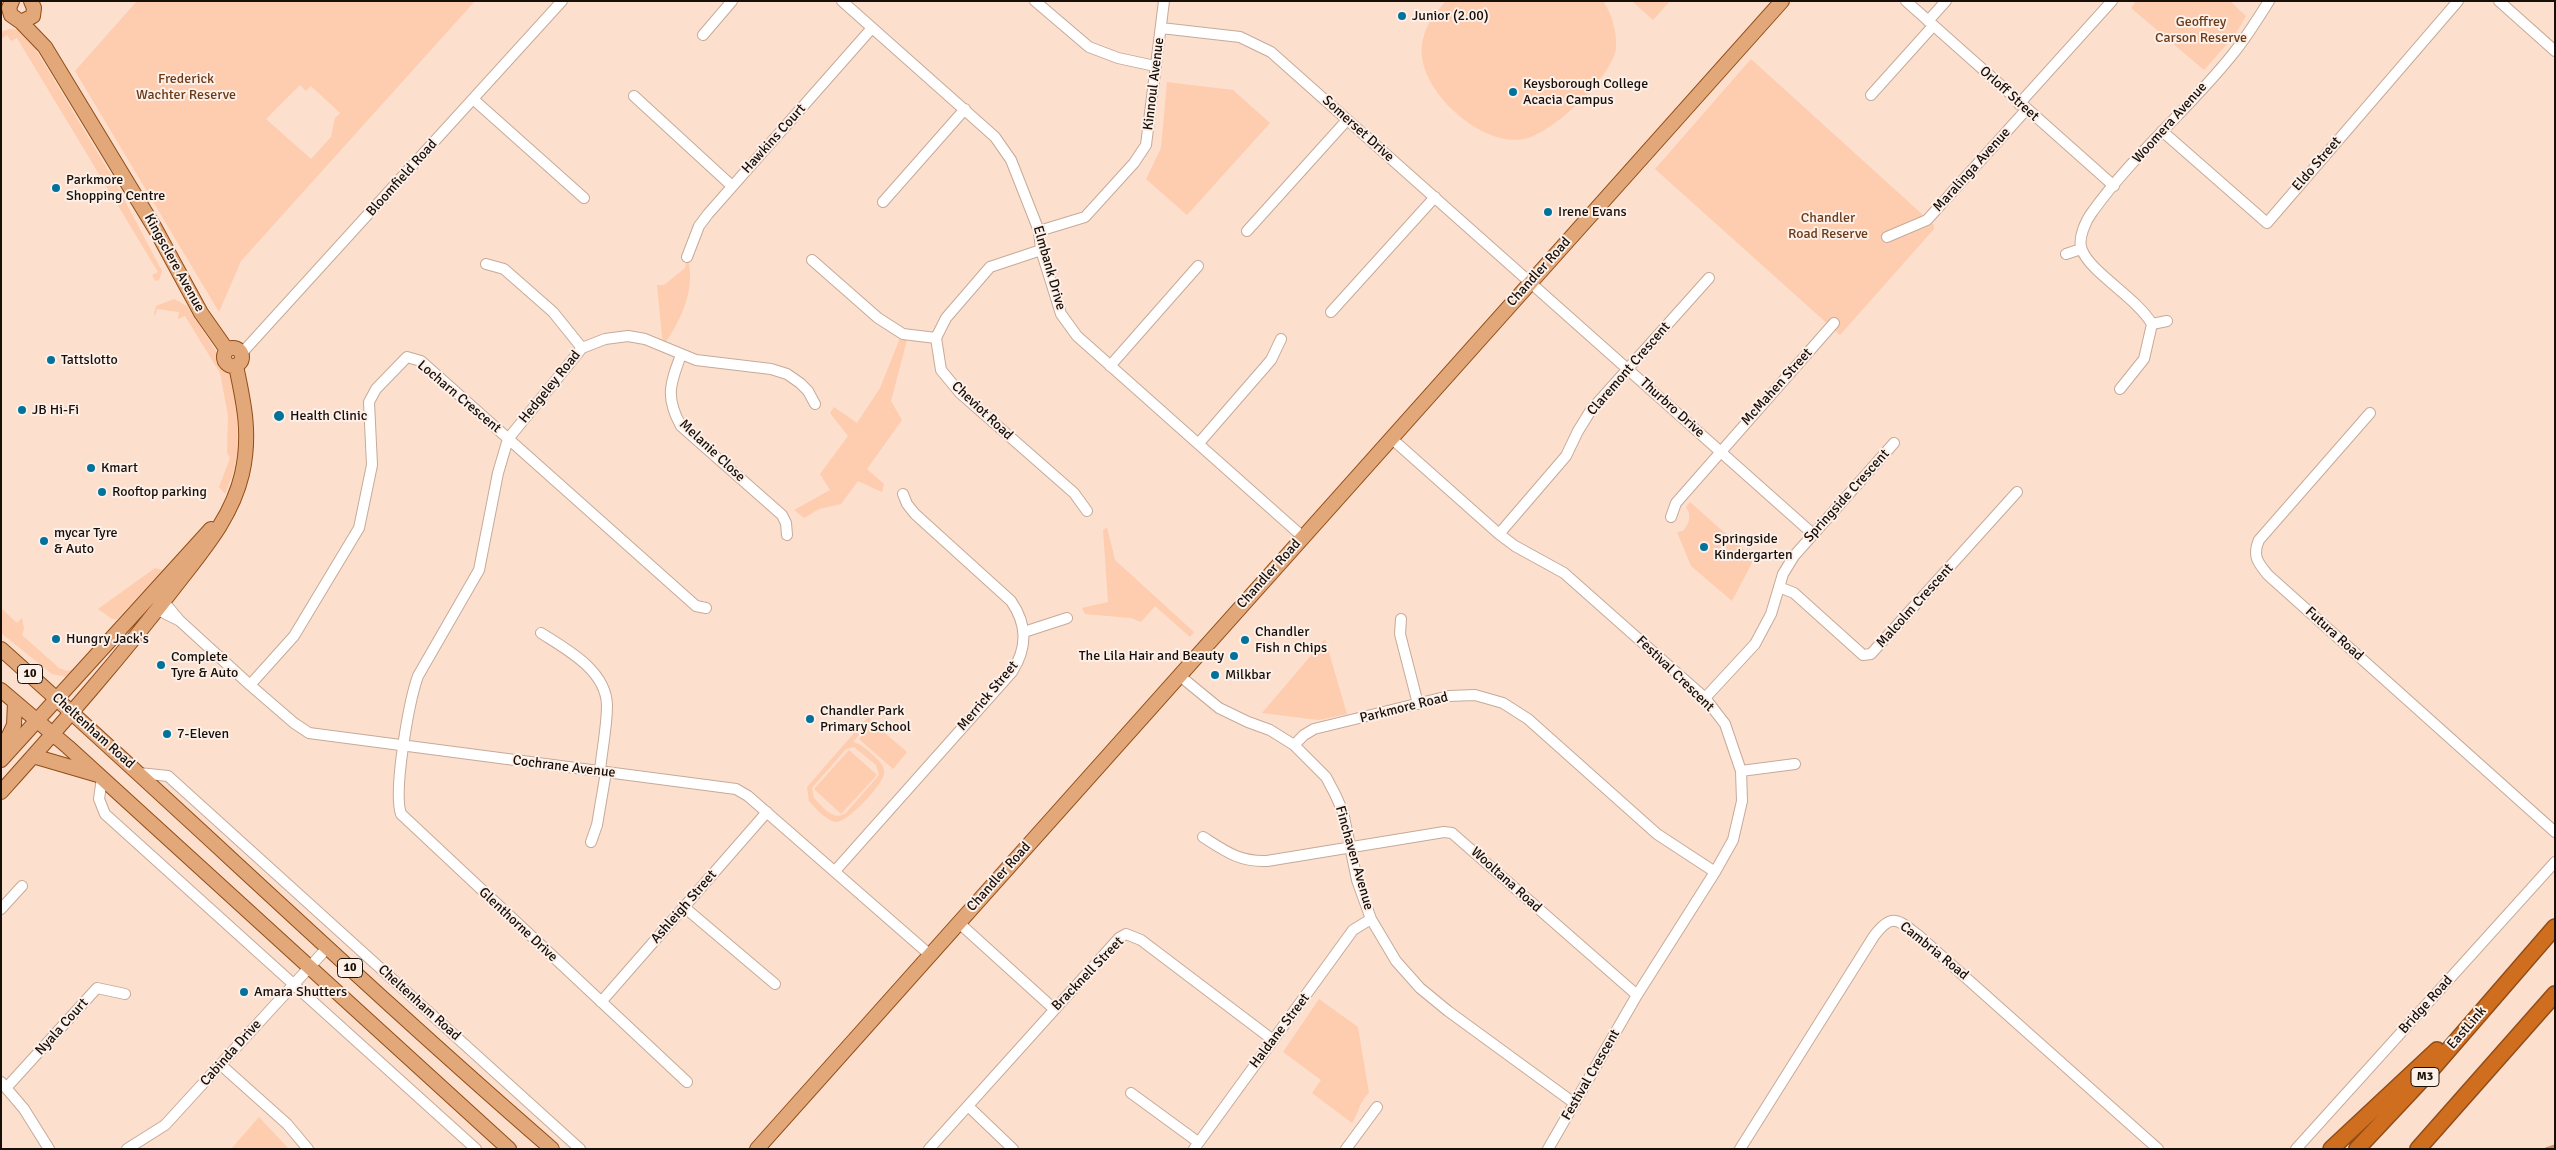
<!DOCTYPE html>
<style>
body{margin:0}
#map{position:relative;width:2556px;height:1150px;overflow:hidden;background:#fddfcd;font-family:Signika,sans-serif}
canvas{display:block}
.frame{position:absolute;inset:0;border:2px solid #190f09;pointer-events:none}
</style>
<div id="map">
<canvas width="2556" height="1150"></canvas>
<div class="frame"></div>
</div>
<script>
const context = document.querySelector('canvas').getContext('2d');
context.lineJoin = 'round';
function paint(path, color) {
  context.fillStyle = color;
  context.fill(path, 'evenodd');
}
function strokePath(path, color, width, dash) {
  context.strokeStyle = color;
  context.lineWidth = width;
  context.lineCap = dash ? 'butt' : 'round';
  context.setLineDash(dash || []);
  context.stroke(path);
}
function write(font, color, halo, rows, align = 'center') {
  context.font = font + ' Signika,sans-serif';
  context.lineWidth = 4;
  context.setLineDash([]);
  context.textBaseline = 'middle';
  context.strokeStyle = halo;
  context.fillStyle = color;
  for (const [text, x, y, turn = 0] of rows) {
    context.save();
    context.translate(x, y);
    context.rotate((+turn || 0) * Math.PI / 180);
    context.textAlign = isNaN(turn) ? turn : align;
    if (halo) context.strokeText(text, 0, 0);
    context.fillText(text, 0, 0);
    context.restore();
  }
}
const green = new Path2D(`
 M 137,1 L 475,1 L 241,261 L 219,312 L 75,71 ZM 300,85 L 306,91 L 311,86 L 340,113 L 335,118 L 331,137 L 311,159 L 266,119 Z
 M 1446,1 L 1603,1 C 1612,14 1617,32 1616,48 C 1613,76 1552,134 1524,139 C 1480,148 1411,85 1423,40 C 1426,24 1435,13 1446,1 Z
 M 1632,1 L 1670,1 L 1653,20 Z
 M 2136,1 L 2230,1 L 2246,16 L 2235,35 L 2204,70 L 2131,8 Z
 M 9,29 L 22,30 L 38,46 L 36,50 L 114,180 L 162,271 L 159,280 L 155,281 L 152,275 L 158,272 L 17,38 L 11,41 L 7,35 L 1,39 L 1,32 Z
 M 1751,59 L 1934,225 L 1934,229 L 1840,335 L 1655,169 Z
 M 1167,82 L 1233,90 L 1270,123 L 1187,215 L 1146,179 L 1161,148 Z
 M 687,257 C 697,287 681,321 663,346 L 657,285 L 664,285 L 685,268 Z
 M 174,299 L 187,306 L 231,374 L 237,416 L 238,449 L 234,471 L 225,494 L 219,487 L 230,458 L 227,453 L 228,416 L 220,373 L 185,316 L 178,319 L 179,312 L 157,309 L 155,316 L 154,314 L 156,306 Z
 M 900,338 L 907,340 L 891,401 L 902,420 L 867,469 L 884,484 L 882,492 L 858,481 L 841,504 L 819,509 L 804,518 L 794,510 L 830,490 L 820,474 L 848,436 L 830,413 L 834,407 L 857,423 L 880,388 Z
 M 1690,502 L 1754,559 L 1732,601 L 1691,566 L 1677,532 L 1683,531 C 1689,524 1692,516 1686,507 Z
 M 1107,527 L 1115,560 L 1194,632 L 1190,637 L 1155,606 L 1141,622 L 1131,618 L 1085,614 L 1082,608 L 1108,602 L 1103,530 Z
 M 155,568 L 163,570 L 117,619 L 112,619 L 98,609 Z
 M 1,608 L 17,623 L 22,618 L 24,629 L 22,635 L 59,668 L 67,671 L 75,669 L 68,677 L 52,674 L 1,633 Z
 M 1325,639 L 1347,714 L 1319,720 L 1262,713 Z
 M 868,717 L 872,720 L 853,742 C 861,744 866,749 872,754 C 878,760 885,765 884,774 C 883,784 847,823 836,822 C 827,821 815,808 809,801 L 807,787 ZM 854,747 L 876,765 L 879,775 L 846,813 C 833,822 822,806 814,798 L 812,788 L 846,749 Z
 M 873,723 L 907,752 L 893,769 L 859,739 Z
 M 849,750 L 877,775 L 841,814 L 814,789 Z
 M 1319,999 L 1358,1027 L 1369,1093 C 1359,1101 1359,1113 1352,1123 L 1312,1093 L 1321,1080 L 1283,1052 Z
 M 259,1117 L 289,1149 L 231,1149 Z`);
const stream = new Path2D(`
 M 2546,1149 L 2555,1146`);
const minor = new Path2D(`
 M 842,1 L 995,137 L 1011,160 L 1039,231 L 1041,250 L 1061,314 L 1077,336 L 1303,537
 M 1035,1 L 1089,47 L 1118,58 L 1155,66
 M 1906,1 L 2114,186
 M 2499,1 L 2555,51
 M 1928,21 L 1946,1
 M 1161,28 L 1240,37 L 1271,52 L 1813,534
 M 703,35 L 732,1
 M 1871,95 L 1933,26
 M 634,96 L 732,186
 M 473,99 L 584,198
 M 2019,104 L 2112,1
 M 2162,131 L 2267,223 L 2458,1
 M 883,202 L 965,109
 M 1039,231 L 1085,217 L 1134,163 L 1146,145 L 1164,1
 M 1247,231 L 1347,120
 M 1887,237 L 1927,220 L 2026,110
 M 1041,250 L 990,267 L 946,318 L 936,338 L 941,370 L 960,393 L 1074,493 L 1087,511
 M 2066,254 L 2081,249
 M 687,257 L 699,226 L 708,214 L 872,28
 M 812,260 L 878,318 L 903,334 L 936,338
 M 486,264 L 504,269 L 553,312 L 582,348
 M 1331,312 L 1435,197
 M 2152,324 L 2167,321
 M 241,354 L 562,1
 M 681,355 C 670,384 665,397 681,426 L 782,515 L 786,523 L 787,535
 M 1110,366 L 1198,266
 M 2120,389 L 2144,359 L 2152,324 C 2136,297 2091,273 2082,250 C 2077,239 2086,220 2093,211 C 2134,154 2189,109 2232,55 C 2246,38 2257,20 2269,1
 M 2370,413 L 2259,540 C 2252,556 2258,563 2268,575 L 2555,832
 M 1391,438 L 1499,534 L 1515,546 L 1564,573 L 1705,698 L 1725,724 L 1741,771 L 1742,801 L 1733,840 L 1715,872 L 1637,995 L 1548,1149
 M 1199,443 L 1271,360 L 1281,339
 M 1671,517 L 1676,503 L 1834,323
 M 1499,534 L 1566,456 L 1578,431 L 1591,410 L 1709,278
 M 1779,587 L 1794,593 L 1863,655 L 1871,654 L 2017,492
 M 164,602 L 180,621 L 250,685 L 294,723 L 309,733 L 736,789 L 748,796 L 929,954
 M 158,610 L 180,621
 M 1401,619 L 1400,634 L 1418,704
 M 1024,632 L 1067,618
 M 541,633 C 566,649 606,670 607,705 C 607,727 602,749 600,771
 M 1180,676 L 1219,708 L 1248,722 L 1270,730 L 1294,745 L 1304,735 L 1314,729 L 1449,696 L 1475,695 L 1503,703 L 1528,719 L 1657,834 L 1715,872
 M 250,685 L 294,636 L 359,528 L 372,465 L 369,402 L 376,389 L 407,357 L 421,361 L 696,606 L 706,608
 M 1705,698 L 1755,644 L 1771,614 L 1783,574 L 1794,556 L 1894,443
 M 1294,745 L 1326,777 L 1335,794 L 1343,812 L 1357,880 L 1371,919 L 1396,961 L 1420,988 L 1448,1011 L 1574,1103
 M 1741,771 L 1795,764
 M 139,773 L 168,776 L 580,1149
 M 102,778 L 99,799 L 105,814 L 476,1149
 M 1203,837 C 1225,851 1239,862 1267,861 L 1444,832 L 1452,833 L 1637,995
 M 591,842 L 597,825 L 606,772
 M 835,871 L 1012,672 C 1028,647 1027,624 1011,601 L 915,514 L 907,504 L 903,494
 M 684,907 L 775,984
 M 1,909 L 22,886
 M 958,922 L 1054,1009
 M 601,1002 L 767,812
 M 221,1065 L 287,1124 L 308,1149
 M 1,1082 L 24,1109 L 49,1149
 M 687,1082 L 401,814 C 393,791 409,701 418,676 L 479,570 L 498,473 L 508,439 L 582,348 L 605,339 L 628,336 L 645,339 L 696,360 L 771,369 L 787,374 L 800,383 L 808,391 L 815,404
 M 7,1087 L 97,988 L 125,994
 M 1131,1093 L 1198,1142
 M 968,1106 L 1013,1149
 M 127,1149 L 165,1125 L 327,948
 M 929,1149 L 1119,938 L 1126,934 L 1141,940 L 1273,1040
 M 1194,1149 L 1353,930 L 1371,919
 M 1346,1149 L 1377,1107
 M 1740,1149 L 1874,936 C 1892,912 1898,920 1918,935 L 2158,1149
 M 2296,1149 L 2555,862`);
const major = new Path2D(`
 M 12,1 L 9,8 L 11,15 L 21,22 L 33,16 L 34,8 L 31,1
 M 21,22 L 45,47 L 156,230 L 201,313 L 227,350
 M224 357a9 9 0 1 1 18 0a9 9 0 1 1-18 0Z
 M 1,649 C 186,814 364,986 552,1149
 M 1,690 L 68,747 L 509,1149
 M 1,752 L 14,725 L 15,702
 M 33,756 L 98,775
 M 1,760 L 211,529
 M 1,792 C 62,724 122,656 177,584 C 204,549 232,517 242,474 C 251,435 244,403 236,366
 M 757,1149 L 1782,1`);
const highway = new Path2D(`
 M 2331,1149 L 2437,1050
 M 2357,1149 L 2432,1069 L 2555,927
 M 2418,1149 L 2555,994`);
const markers = [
 [1402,16,5,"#00729c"],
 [1513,92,5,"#00729c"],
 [56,188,5,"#00729c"],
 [1548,212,5,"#00729c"],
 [51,360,5,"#00729c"],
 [22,410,5,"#00729c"],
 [279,416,6,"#00729c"],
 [91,468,5,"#00729c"],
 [102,492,5,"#00729c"],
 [44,541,5,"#00729c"],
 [1704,547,5,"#00729c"],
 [56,639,5,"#00729c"],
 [1245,640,5,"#00729c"],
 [1234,656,5,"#00729c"],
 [161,665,5,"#00729c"],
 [1215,675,5,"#00729c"],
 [810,719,5,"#00729c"],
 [167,734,5,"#00729c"],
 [244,992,5,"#00729c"]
];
const shields = [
 [30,674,25],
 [350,968,25],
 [2425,1077,28]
];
const shieldNames = [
 ["10",30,674],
 ["10",350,968],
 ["M3",2425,1077]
];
const poiNames = [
 ["Junior (2.00)",1412,16],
 ["Keysborough College",1523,84],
 ["Acacia Campus",1523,100],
 ["Parkmore",66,180],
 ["Shopping Centre",66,196],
 ["Irene Evans",1558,212],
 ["Tattslotto",61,360],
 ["JB Hi-Fi",32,410],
 ["Health Clinic",290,416],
 ["Kmart",101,468],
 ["Rooftop parking",112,492],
 ["mycar Tyre",54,533],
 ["& Auto",54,549],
 ["Springside",1714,539],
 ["Kindergarten",1714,555],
 ["Chandler",1255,632],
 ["Fish n Chips",1255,648],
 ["Hungry Jack's",66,639],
 ["The Lila Hair and Beauty",1224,656,"right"],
 ["Complete",171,657],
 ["Tyre & Auto",171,673],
 ["Milkbar",1225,675],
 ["Chandler Park",820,711],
 ["Primary School",820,727],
 ["7-Eleven",177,734],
 ["Amara Shutters",254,992]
];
const parkNames = [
 ["Geoffrey",2201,22],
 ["Carson Reserve",2201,38],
 ["Frederick",186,79],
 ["Wachter Reserve",186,95],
 ["Chandler",1828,218],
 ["Road Reserve",1828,234]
];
const streetNames = [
 ["Kinnoul Avenue",1154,84,-83],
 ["Orloff Street",2009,94,42],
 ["Woomera Avenue",2170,123,-48],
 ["Somerset Drive",1358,129,42],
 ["Hawkins Court",774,139,-48],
 ["Eldo Street",2317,164,-49],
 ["Maralinga Avenue",1972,170,-48],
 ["Bloomfield Road",402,178,-48],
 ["Kingsclere Avenue",174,263,61],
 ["Elmbank Drive",1049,268,74],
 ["Chandler Road",1539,272,-48],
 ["Claremont Crescent",1629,369,-49],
 ["Hedgeley Road",550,387,-51],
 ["McMahen Street",1777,387,-48],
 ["Locharn Crescent",459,397,40],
 ["Thurbro Drive",1672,408,42],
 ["Cheviot Road",982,411,43],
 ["Melanie Close",712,451,43],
 ["Springside Crescent",1847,496,-48],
 ["Chandler Road",1269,574,-48],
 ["Malcolm Crescent",1915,606,-48],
 ["Futura Road",2334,634,42],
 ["Festival Crescent",1675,674,44],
 ["Merrick Street",988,696,-50],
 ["Parkmore Road",1404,708,-14],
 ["Cheltenham Road",93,731,42],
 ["Cochrane Avenue",564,767,7],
 ["Finchaven Avenue",1354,858,74],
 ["Chandler Road",999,877,-48],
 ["Wooltana Road",1506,880,42],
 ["Ashleigh Street",684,907,-49],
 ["Glenthorne Drive",518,925,43],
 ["Cambria Road",1934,951,39],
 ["Bracknell Street",1088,974,-46],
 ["Cheltenham Road",419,1003,42],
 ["Bridge Road",2426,1005,-48],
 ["Nyala Court",62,1027,-48],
 ["EastLink",2467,1028,-49],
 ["Haldane Street",1280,1031,-53],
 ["Cabinda Drive",231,1053,-48],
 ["Festival Crescent",1591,1075,-60]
];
paint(green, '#feccae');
strokePath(stream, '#c39172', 3);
strokePath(minor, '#c6aa99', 12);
strokePath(major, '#904d18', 16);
strokePath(highway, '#904d18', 18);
strokePath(minor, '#fff', 10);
strokePath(major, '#e3a879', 14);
strokePath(highway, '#d06e20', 15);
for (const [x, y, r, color] of markers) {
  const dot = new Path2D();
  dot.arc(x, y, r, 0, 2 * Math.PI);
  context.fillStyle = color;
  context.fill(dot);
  strokePath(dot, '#fcf0e9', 2);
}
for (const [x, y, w] of shields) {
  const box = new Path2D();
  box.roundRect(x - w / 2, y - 9.5, w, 19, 4);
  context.fillStyle = '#fcf0e9';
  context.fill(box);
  strokePath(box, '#190f09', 1);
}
write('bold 12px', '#190f09', null, shieldNames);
write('14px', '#190f09', '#fcf0e9', poiNames, 'left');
write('14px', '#6b3a17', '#fcf0e9', parkNames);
write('14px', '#190f09', '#fcf0e9', streetNames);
</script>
